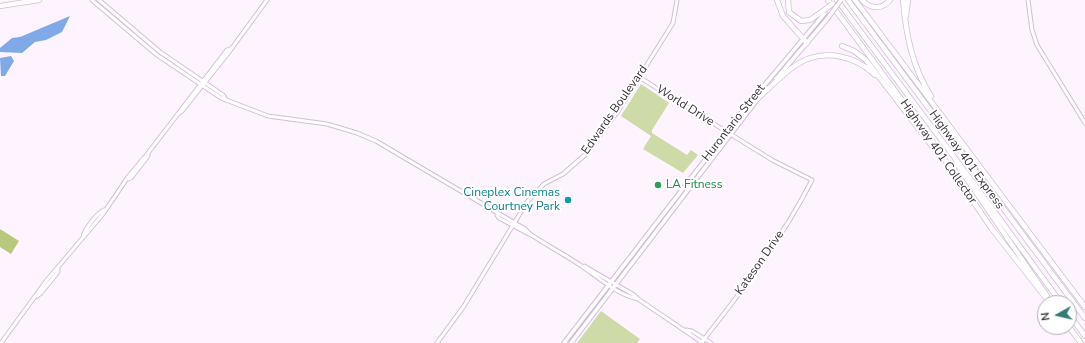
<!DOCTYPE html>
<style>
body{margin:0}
#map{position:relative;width:1085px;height:343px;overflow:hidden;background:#fdf4ff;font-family:"Nunito Sans",sans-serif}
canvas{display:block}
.north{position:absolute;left:1037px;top:295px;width:40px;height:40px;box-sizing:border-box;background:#fff;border:1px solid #b0adb1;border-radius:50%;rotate:262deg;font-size:11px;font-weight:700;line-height:16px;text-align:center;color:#39313b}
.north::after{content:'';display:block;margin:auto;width:14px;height:18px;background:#357b73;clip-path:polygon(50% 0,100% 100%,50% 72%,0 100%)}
</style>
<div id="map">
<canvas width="1085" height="343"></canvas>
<div class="north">N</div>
</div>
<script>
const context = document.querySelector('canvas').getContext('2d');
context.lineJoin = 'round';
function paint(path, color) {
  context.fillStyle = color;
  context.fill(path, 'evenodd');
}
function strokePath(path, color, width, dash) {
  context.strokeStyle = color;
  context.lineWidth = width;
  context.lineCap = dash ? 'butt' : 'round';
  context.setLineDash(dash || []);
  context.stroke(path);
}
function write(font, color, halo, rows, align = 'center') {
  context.font = font + ' "Nunito Sans",sans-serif';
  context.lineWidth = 4;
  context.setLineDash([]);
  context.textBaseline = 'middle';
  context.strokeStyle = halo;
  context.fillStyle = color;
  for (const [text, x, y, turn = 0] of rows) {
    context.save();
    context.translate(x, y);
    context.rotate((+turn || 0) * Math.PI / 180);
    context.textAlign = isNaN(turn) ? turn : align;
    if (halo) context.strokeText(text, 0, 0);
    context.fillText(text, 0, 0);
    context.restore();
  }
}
const green = new Path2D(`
 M 641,84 L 669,103 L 652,130 L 652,133 L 687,155 L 691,150 L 698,155 L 683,173 L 643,149 L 651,136 L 621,116 Z
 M 601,311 L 640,339 L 637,343 L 577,343 Z`);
const forest = new Path2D(`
 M 0,229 L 19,241 L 11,254 L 0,247 Z`);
const water = new Path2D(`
 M 70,16 L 62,32 L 46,40 L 35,42 L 22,53 L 0,52 L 0,48 L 12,38 L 20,37 Z
 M 11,56 L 14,61 L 5,76 L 1,76 L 0,58 Z`);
const secondary = new Path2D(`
 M 92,0 L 157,55 L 221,98 L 268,116 L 327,124 L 357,133 L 376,141 L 525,229 L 530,234 C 546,245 564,254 580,265 C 597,276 617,295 638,299
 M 99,0 L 160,52 L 223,95 L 225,98
 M 1028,0 L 1032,30 L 1037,45 L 1085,123
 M 639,77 L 772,160 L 812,180 C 782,239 742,291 701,343
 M 179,113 L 182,111 L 229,52 L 267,0
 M 128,179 L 131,178 L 148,156 L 148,153
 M 497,215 L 499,218 L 529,234
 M 83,237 C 84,230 97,213 104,210
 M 584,266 L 634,295 L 638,299 L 703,343
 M 37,296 L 41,293 L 58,272 L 58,268
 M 686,330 L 692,331 L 711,343
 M 1,343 L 47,280 L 103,214 L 128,177 L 148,153 L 227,50 L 230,49
 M 437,343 L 464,306 L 527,202 L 544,184 L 563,174 L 586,154 L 618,111 L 673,23 L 677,0`);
const primary = new Path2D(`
 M 776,79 L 828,18
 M 564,343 L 742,112 L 825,13
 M 571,343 L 759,97`);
const highway = new Path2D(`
 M 777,0 L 783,16 L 807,43
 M 788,0 L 789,12 L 801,21 L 810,20 L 823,11
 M 828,0 L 930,138 L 992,229 L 1050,303
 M 837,0 L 978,189 L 1061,303
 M 848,0 L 1085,318
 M 855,0 L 1085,307
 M 862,0 C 870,9 882,10 890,0
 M 903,0 C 906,34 912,67 931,96
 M 0,6 L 39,0
 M 906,16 L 908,0
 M 842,46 L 854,51 L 866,60 L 938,154
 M 758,98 C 772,86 785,71 801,62 C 826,49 856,56 875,75
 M 956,163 L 1047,296
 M 1069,314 L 1085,336
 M 1069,327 L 1081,343`);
const primaryBridge = new Path2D(`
 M 828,18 L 841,0`);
const highwayBridge = new Path2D(`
 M 823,11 L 832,4`);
const markers = [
 [658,185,4,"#2e9e5b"],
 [568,200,4,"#0f9aa8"]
];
const streetNames = [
 ["World Drive",685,106,32],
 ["Edwards Boulevard",615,110,-55],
 ["Hurontario Street",734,123,-52],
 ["Highway 401 Collector",938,152,55],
 ["Highway 401 Express",966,160,54],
 ["Kateson Drive",760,263,-55]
];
const leisureNames = [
 ["LA Fitness",666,185]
];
const cultureNames = [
 ["Cineplex Cinemas",560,193],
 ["Courtney Park",560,207]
];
paint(green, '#cedaa7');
paint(forest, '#b8c97d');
paint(water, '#80a9e7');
strokePath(secondary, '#d3bed8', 5);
strokePath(primary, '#d3bed8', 5.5);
strokePath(highway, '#d3bed8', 6);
strokePath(secondary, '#fff', 3);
strokePath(primary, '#fff', 3.5);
strokePath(highway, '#fff', 4.5);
strokePath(primaryBridge, '#d3bed8', 5.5, []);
strokePath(highwayBridge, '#d3bed8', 6, []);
strokePath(primaryBridge, '#fff', 3.5);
strokePath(highwayBridge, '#fff', 4.5);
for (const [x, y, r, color] of markers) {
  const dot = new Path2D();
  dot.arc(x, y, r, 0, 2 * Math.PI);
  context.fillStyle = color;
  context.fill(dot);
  strokePath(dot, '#fff', 1.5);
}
write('12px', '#39313b', '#fff', streetNames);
write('12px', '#27864d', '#fff', leisureNames, 'left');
write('12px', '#0d838f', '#fff', cultureNames, 'right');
</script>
